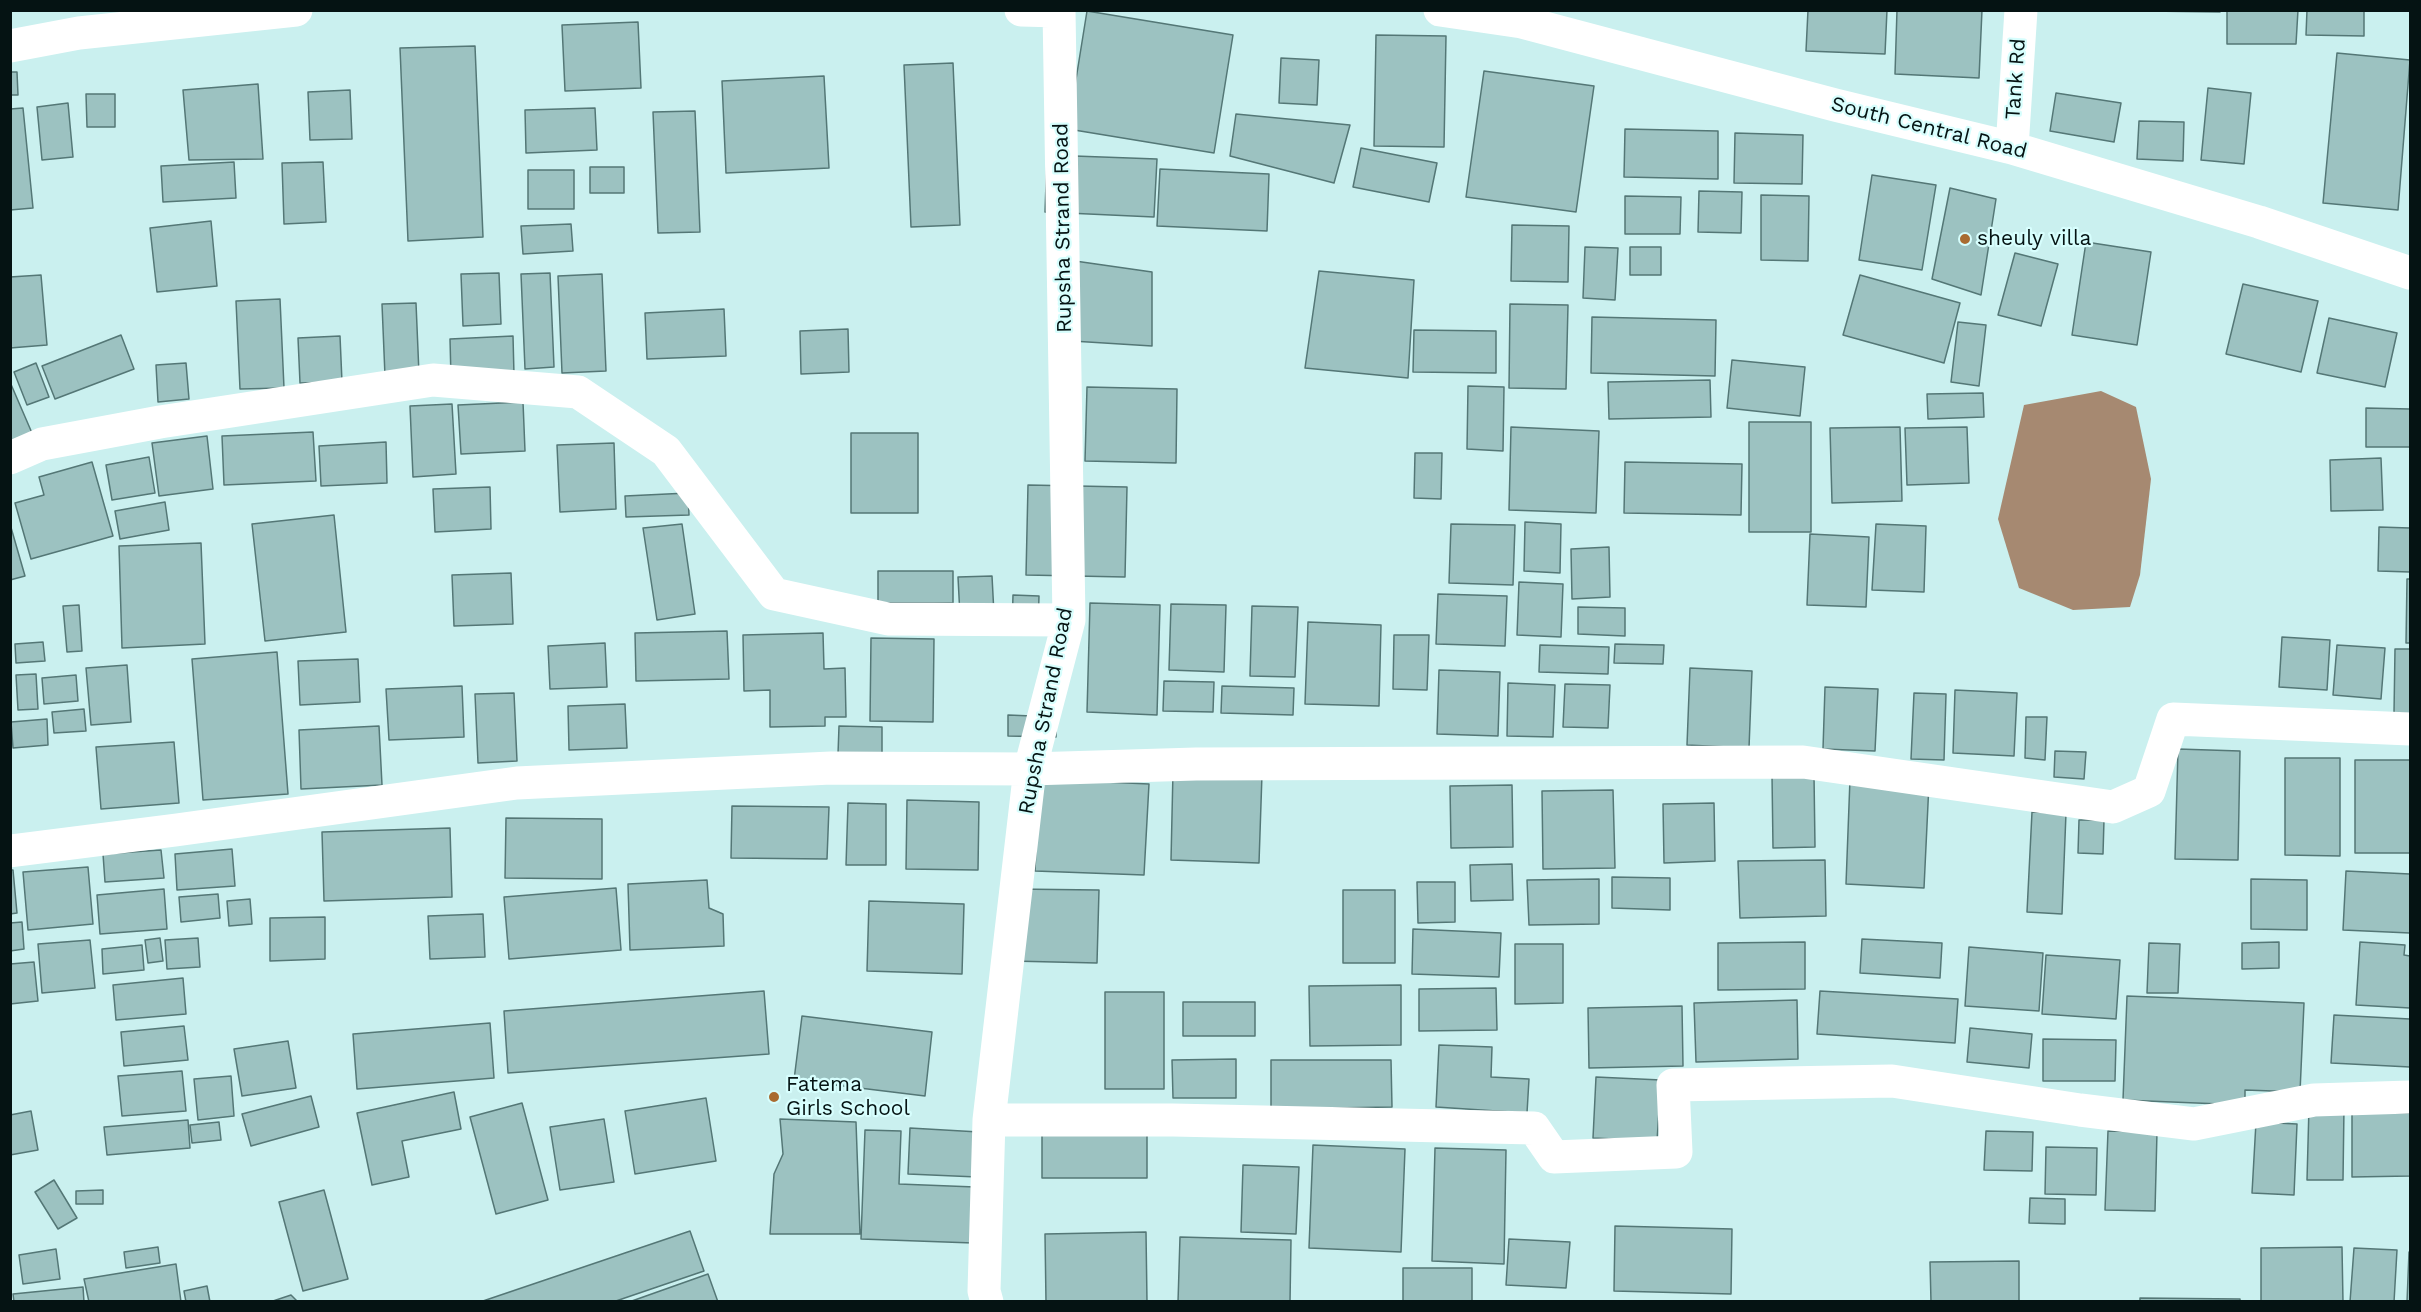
<!DOCTYPE html>
<style>
body{margin:0}
#map{position:relative;width:2421px;height:1312px;overflow:hidden;background:#caf0ef;font-family:"Work Sans",sans-serif}
canvas{display:block}
.frame{position:absolute;inset:0;border:12px solid #051313;pointer-events:none}
</style>
<div id="map">
<canvas width="2421" height="1312"></canvas>
<div class="frame"></div>
</div>
<script>
const context = document.querySelector('canvas').getContext('2d');
context.lineJoin = 'round';
function paint(path, color) {
  context.fillStyle = color;
  context.fill(path, 'evenodd');
}
function strokePath(path, color, width, dash) {
  context.strokeStyle = color;
  context.lineWidth = width;
  context.lineCap = dash ? 'butt' : 'round';
  context.setLineDash(dash || []);
  context.stroke(path);
}
function write(font, color, halo, rows, align = 'center') {
  context.font = font + ' "Work Sans",sans-serif';
  context.lineWidth = 4.5;
  context.setLineDash([]);
  context.textBaseline = 'middle';
  context.strokeStyle = halo;
  context.fillStyle = color;
  for (const [text, x, y, turn = 0] of rows) {
    context.save();
    context.translate(x, y);
    context.rotate((+turn || 0) * Math.PI / 180);
    context.textAlign = isNaN(turn) ? turn : align;
    if (halo) context.strokeText(text, 0, 0);
    context.fillText(text, 0, 0);
    context.restore();
  }
}
const water = new Path2D(`
 M 2101,391 L 2136,407 L 2151,479 L 2140,575 L 2130,607 L 2073,610 L 2019,588 L 1998,519 L 2024,405 Z`);
const building = new Path2D(`
 M 1808,10 L 1887,10 L 1885,54 L 1806,51 Z
 M 1897,10 L 1982,10 L 1979,78 L 1895,74 Z
 M 2074,10 L 2220,10 L 2220,12 Z
 M 2227,10 L 2298,10 L 2296,44 L 2227,44 Z
 M 2307,10 L 2364,10 L 2364,36 L 2306,35 Z
 M 1087,11 L 1233,35 L 1214,153 L 1068,129 Z
 M 638,22 L 641,88 L 565,91 L 562,25 Z
 M 1376,35 L 1446,36 L 1444,147 L 1374,146 Z
 M 475,46 L 483,237 L 408,241 L 400,48 Z
 M 2337,53 L 2410,60 L 2398,210 L 2323,203 Z
 M 1281,58 L 1319,60 L 1317,105 L 1279,103 Z
 M 953,63 L 960,225 L 911,227 L 904,65 Z
 M 1484,71 L 1594,86 L 1576,212 L 1466,197 Z
 M 10,72 L 17,72 L 18,95 L 10,95 Z
 M 824,76 L 829,168 L 726,173 L 722,81 Z
 M 258,84 L 263,159 L 189,160 L 183,90 Z
 M 2208,88 L 2251,93 L 2244,164 L 2201,160 Z
 M 350,90 L 352,139 L 310,140 L 308,92 Z
 M 2056,93 L 2121,103 L 2114,142 L 2050,131 Z
 M 86,94 L 115,94 L 115,127 L 87,127 Z
 M 68,103 L 73,157 L 42,160 L 37,107 Z
 M 23,108 L 33,208 L 10,210 L 10,109 Z
 M 595,108 L 597,150 L 526,153 L 525,110 Z
 M 695,111 L 700,232 L 658,233 L 653,112 Z
 M 1236,114 L 1350,125 L 1334,183 L 1230,156 Z
 M 2139,121 L 2184,122 L 2183,161 L 2137,159 Z
 M 1625,129 L 1718,131 L 1718,179 L 1624,177 Z
 M 1735,133 L 1803,135 L 1802,184 L 1734,183 Z
 M 1361,148 L 1437,163 L 1429,202 L 1353,187 Z
 M 1047,155 L 1157,159 L 1154,217 L 1045,212 Z
 M 234,162 L 236,198 L 163,202 L 161,166 Z
 M 323,162 L 326,222 L 284,224 L 282,163 Z
 M 590,167 L 624,167 L 624,193 L 590,193 Z
 M 1160,169 L 1269,174 L 1267,231 L 1157,226 Z
 M 528,170 L 574,170 L 574,209 L 528,209 Z
 M 1872,175 L 1936,185 L 1922,270 L 1859,260 Z
 M 1950,188 L 1996,199 L 1981,295 L 1932,279 Z
 M 1699,191 L 1742,192 L 1741,233 L 1698,232 Z
 M 1761,195 L 1809,196 L 1808,261 L 1761,260 Z
 M 1625,196 L 1681,197 L 1680,234 L 1625,234 Z
 M 211,221 L 217,286 L 157,292 L 150,228 Z
 M 571,224 L 573,251 L 523,254 L 521,226 Z
 M 1512,225 L 1569,226 L 1568,282 L 1511,281 Z
 M 2086,242 L 2151,252 L 2137,345 L 2072,335 Z
 M 1585,247 L 1618,248 L 1615,300 L 1583,298 Z
 M 1630,247 L 1661,247 L 1661,275 L 1630,275 Z
 M 2015,253 L 2058,264 L 2041,326 L 1998,315 Z
 M 1061,259 L 1152,272 L 1152,346 L 1056,340 Z
 M 1319,271 L 1414,280 L 1408,378 L 1305,368 Z
 M 499,273 L 501,324 L 463,326 L 461,274 Z
 M 550,273 L 554,367 L 525,369 L 521,274 Z
 M 602,274 L 606,371 L 562,373 L 558,276 Z
 M 41,275 L 47,345 L 10,348 L 10,277 Z
 M 1860,275 L 1960,303 L 1944,363 L 1843,335 Z
 M 2243,284 L 2318,301 L 2301,372 L 2226,354 Z
 M 280,299 L 284,388 L 240,389 L 236,301 Z
 M 416,303 L 419,374 L 385,376 L 382,304 Z
 M 1510,304 L 1568,305 L 1566,389 L 1509,388 Z
 M 724,309 L 726,356 L 647,359 L 645,313 Z
 M 1592,317 L 1716,320 L 1715,376 L 1591,373 Z
 M 2329,318 L 2397,333 L 2385,387 L 2317,373 Z
 M 1958,322 L 1986,325 L 1979,386 L 1951,382 Z
 M 848,329 L 849,372 L 801,374 L 800,331 Z
 M 1414,330 L 1496,331 L 1496,373 L 1413,372 Z
 M 121,335 L 134,369 L 55,399 L 42,366 Z
 M 340,336 L 342,382 L 300,383 L 298,338 Z
 M 513,336 L 514,375 L 451,378 L 450,339 Z
 M 1732,360 L 1805,367 L 1800,416 L 1727,408 Z
 M 36,363 L 49,397 L 27,405 L 14,372 Z
 M 186,363 L 189,399 L 158,402 L 156,365 Z
 M 1710,380 L 1711,417 L 1609,419 L 1608,382 Z
 M 10,382 L 35,440 L 10,450 Z
 M 1468,386 L 1504,387 L 1503,451 L 1467,449 Z
 M 1087,387 L 1177,389 L 1176,463 L 1085,461 Z
 M 1983,393 L 1984,417 L 1928,419 L 1927,394 Z
 M 523,402 L 525,451 L 461,454 L 458,405 Z
 M 452,404 L 456,474 L 413,477 L 410,406 Z
 M 2366,408 L 2410,409 L 2410,447 L 2366,447 Z
 M 1749,422 L 1811,422 L 1811,532 L 1749,532 Z
 M 1511,427 L 1599,431 L 1596,513 L 1509,510 Z
 M 1900,427 L 1902,501 L 1832,503 L 1830,428 Z
 M 1967,427 L 1969,483 L 1907,485 L 1905,428 Z
 M 313,432 L 316,481 L 224,485 L 222,436 Z
 M 851,433 L 918,433 L 918,513 L 851,513 Z
 M 207,436 L 213,489 L 159,496 L 152,443 Z
 M 386,442 L 387,483 L 321,486 L 319,446 Z
 M 614,443 L 616,509 L 560,512 L 557,445 Z
 M 1415,453 L 1442,453 L 1441,499 L 1414,498 Z
 M 149,457 L 155,493 L 112,500 L 106,465 Z
 M 2381,458 L 2383,510 L 2331,511 L 2330,460 Z
 M 92,462 L 113,536 L 31,559 L 15,503 L 44,495 L 39,477 Z
 M 1625,462 L 1742,464 L 1741,515 L 1624,513 Z
 M 1028,485 L 1127,487 L 1125,577 L 1026,575 Z
 M 490,487 L 491,529 L 435,532 L 433,489 Z
 M 688,493 L 689,515 L 626,517 L 625,496 Z
 M 165,502 L 169,530 L 120,539 L 115,511 Z
 M 334,515 L 346,632 L 265,641 L 252,524 Z
 M 1525,522 L 1561,524 L 1560,573 L 1524,571 Z
 M 10,524 L 25,576 L 10,580 Z
 M 682,524 L 695,614 L 657,620 L 643,528 Z
 M 1451,524 L 1515,525 L 1513,585 L 1449,583 Z
 M 1876,524 L 1926,526 L 1924,592 L 1872,590 Z
 M 2379,527 L 2410,528 L 2410,572 L 2378,571 Z
 M 1810,534 L 1869,537 L 1866,607 L 1807,605 Z
 M 201,543 L 205,644 L 122,648 L 119,546 Z
 M 1609,547 L 1610,597 L 1572,599 L 1571,549 Z
 M 878,571 L 953,571 L 953,603 L 878,603 Z
 M 511,573 L 513,624 L 454,626 L 452,575 Z
 M 992,576 L 994,614 L 960,616 L 958,577 Z
 M 2407,579 L 2410,579 L 2410,643 L 2406,643 Z
 M 1519,582 L 1563,584 L 1561,637 L 1517,635 Z
 M 1438,594 L 1507,596 L 1505,646 L 1436,644 Z
 M 1013,595 L 1039,596 L 1038,629 L 1012,629 Z
 M 1090,603 L 1160,605 L 1157,715 L 1087,712 Z
 M 1171,604 L 1226,605 L 1224,672 L 1169,670 Z
 M 79,605 L 82,651 L 67,652 L 63,606 Z
 M 1252,606 L 1298,607 L 1295,677 L 1250,676 Z
 M 1578,607 L 1625,608 L 1625,636 L 1578,634 Z
 M 1308,622 L 1381,625 L 1379,706 L 1305,704 Z
 M 727,631 L 729,679 L 636,681 L 635,633 Z
 M 823,633 L 824,669 L 845,668 L 846,717 L 825,717 L 825,726 L 770,727 L 770,690 L 744,691 L 743,635 Z
 M 1394,635 L 1429,635 L 1427,690 L 1393,689 Z
 M 2282,637 L 2330,640 L 2327,690 L 2279,687 Z
 M 871,638 L 934,639 L 933,722 L 870,721 Z
 M 43,642 L 45,661 L 16,663 L 15,644 Z
 M 605,643 L 607,687 L 550,689 L 548,646 Z
 M 1615,644 L 1664,645 L 1663,664 L 1614,663 Z
 M 1540,645 L 1609,647 L 1608,674 L 1539,672 Z
 M 2337,645 L 2385,648 L 2381,699 L 2333,695 Z
 M 2395,649 L 2410,649 L 2410,714 L 2394,713 Z
 M 277,652 L 288,794 L 203,800 L 192,659 Z
 M 358,659 L 360,702 L 300,705 L 298,661 Z
 M 127,665 L 131,722 L 91,725 L 86,668 Z
 M 1690,668 L 1752,671 L 1749,748 L 1687,745 Z
 M 1439,670 L 1500,672 L 1498,736 L 1437,734 Z
 M 36,674 L 38,709 L 18,710 L 16,675 Z
 M 76,675 L 78,701 L 44,704 L 42,678 Z
 M 1164,681 L 1214,682 L 1213,712 L 1163,711 Z
 M 1508,683 L 1555,685 L 1553,737 L 1507,736 Z
 M 1565,684 L 1610,685 L 1608,728 L 1563,727 Z
 M 462,686 L 464,737 L 389,740 L 386,689 Z
 M 1222,686 L 1294,688 L 1293,715 L 1221,713 Z
 M 1825,687 L 1878,689 L 1875,751 L 1823,749 Z
 M 1955,690 L 2017,693 L 2014,756 L 1953,753 Z
 M 514,693 L 517,761 L 478,763 L 475,694 Z
 M 1914,693 L 1946,694 L 1944,760 L 1911,759 Z
 M 625,704 L 627,748 L 569,750 L 568,706 Z
 M 84,709 L 86,731 L 54,733 L 52,712 Z
 M 1008,715 L 1056,717 L 1056,737 L 1008,736 Z
 M 2026,717 L 2047,717 L 2045,760 L 2025,758 Z
 M 47,719 L 48,745 L 13,748 L 11,722 Z
 M 379,726 L 382,785 L 301,789 L 299,730 Z
 M 839,726 L 882,727 L 882,755 L 838,754 Z
 M 174,742 L 179,803 L 101,809 L 96,747 Z
 M 2178,749 L 2240,751 L 2238,860 L 2175,859 Z
 M 2055,751 L 2086,752 L 2084,779 L 2054,777 Z
 M 2285,758 L 2340,758 L 2340,856 L 2285,855 Z
 M 2355,760 L 2410,760 L 2410,853 L 2355,853 Z
 M 1173,771 L 1262,774 L 1259,863 L 1171,860 Z
 M 1772,775 L 1814,775 L 1815,847 L 1773,848 Z
 M 1039,779 L 1149,784 L 1144,875 L 1035,871 Z
 M 1850,779 L 1929,783 L 1924,888 L 1846,884 Z
 M 1512,785 L 1513,847 L 1451,848 L 1450,786 Z
 M 1613,790 L 1615,868 L 1543,869 L 1542,791 Z
 M 907,800 L 979,802 L 978,870 L 906,869 Z
 M 848,803 L 886,804 L 886,865 L 846,865 Z
 M 1714,803 L 1715,861 L 1664,863 L 1663,804 Z
 M 732,806 L 829,807 L 827,859 L 731,858 Z
 M 2032,812 L 2066,813 L 2062,914 L 2027,912 Z
 M 506,818 L 602,819 L 602,879 L 505,878 Z
 M 2079,820 L 2104,820 L 2103,854 L 2078,853 Z
 M 450,828 L 452,897 L 324,901 L 322,832 Z
 M 232,849 L 235,886 L 177,890 L 175,854 Z
 M 161,850 L 164,878 L 105,882 L 103,854 Z
 M 1825,860 L 1826,916 L 1740,918 L 1738,861 Z
 M 1512,864 L 1513,900 L 1471,901 L 1470,865 Z
 M 88,867 L 93,924 L 28,930 L 23,872 Z
 M 10,870 L 13,870 L 17,913 L 10,914 Z
 M 2346,871 L 2410,874 L 2410,933 L 2343,930 Z
 M 1612,877 L 1670,878 L 1670,910 L 1612,908 Z
 M 1599,879 L 1599,924 L 1529,925 L 1527,880 Z
 M 2251,879 L 2307,880 L 2307,930 L 2251,929 Z
 M 707,880 L 709,908 L 723,914 L 724,946 L 630,950 L 628,884 Z
 M 1417,882 L 1455,882 L 1455,922 L 1418,923 Z
 M 616,888 L 621,950 L 509,959 L 504,897 Z
 M 164,889 L 167,929 L 100,934 L 97,895 Z
 M 1013,889 L 1099,890 L 1097,963 L 1011,961 Z
 M 1343,890 L 1395,890 L 1395,963 L 1343,963 Z
 M 218,894 L 220,918 L 181,922 L 179,897 Z
 M 250,899 L 252,924 L 229,926 L 227,901 Z
 M 869,901 L 964,904 L 962,974 L 867,971 Z
 M 483,914 L 485,957 L 430,959 L 428,916 Z
 M 325,917 L 325,959 L 270,961 L 270,918 Z
 M 22,922 L 24,949 L 10,951 L 10,923 Z
 M 1413,929 L 1501,933 L 1499,977 L 1412,974 Z
 M 160,938 L 163,961 L 148,963 L 145,940 Z
 M 198,938 L 200,967 L 167,969 L 165,940 Z
 M 1862,939 L 1942,943 L 1940,978 L 1860,973 Z
 M 90,940 L 95,988 L 42,993 L 38,944 Z
 M 1805,942 L 1805,989 L 1718,990 L 1718,943 Z
 M 2279,942 L 2279,968 L 2242,969 L 2242,943 Z
 M 2360,942 L 2405,945 L 2404,955 L 2410,956 L 2410,1008 L 2356,1005 Z
 M 2149,943 L 2180,944 L 2178,993 L 2147,993 Z
 M 1515,944 L 1563,944 L 1563,1003 L 1515,1004 Z
 M 142,945 L 144,970 L 103,974 L 102,949 Z
 M 1969,947 L 2043,953 L 2039,1011 L 1965,1006 Z
 M 2046,955 L 2120,960 L 2116,1019 L 2042,1014 Z
 M 34,962 L 38,1001 L 10,1004 L 10,964 Z
 M 183,978 L 186,1014 L 116,1020 L 113,985 Z
 M 1401,985 L 1401,1045 L 1310,1046 L 1309,986 Z
 M 1496,988 L 1497,1030 L 1419,1031 L 1419,989 Z
 M 764,991 L 769,1054 L 508,1073 L 504,1011 Z
 M 1820,991 L 1958,999 L 1955,1043 L 1817,1034 Z
 M 1105,992 L 1164,992 L 1164,1089 L 1105,1089 Z
 M 2127,996 L 2304,1003 L 2300,1092 L 2245,1090 L 2245,1105 L 2123,1100 Z
 M 1797,1000 L 1798,1059 L 1696,1062 L 1694,1003 Z
 M 1183,1002 L 1255,1002 L 1255,1036 L 1183,1036 Z
 M 1682,1006 L 1683,1066 L 1589,1068 L 1588,1008 Z
 M 2334,1015 L 2410,1019 L 2410,1067 L 2331,1063 Z
 M 802,1016 L 932,1032 L 925,1096 L 794,1080 Z
 M 490,1023 L 494,1078 L 357,1089 L 353,1034 Z
 M 184,1026 L 188,1060 L 124,1066 L 121,1032 Z
 M 1970,1028 L 2032,1034 L 2029,1068 L 1967,1062 Z
 M 2043,1039 L 2116,1040 L 2115,1081 L 2043,1081 Z
 M 288,1041 L 296,1088 L 242,1096 L 234,1049 Z
 M 1439,1045 L 1492,1047 L 1491,1077 L 1529,1079 L 1527,1113 L 1436,1107 Z
 M 1236,1059 L 1236,1098 L 1173,1098 L 1172,1060 Z
 M 1271,1060 L 1391,1060 L 1392,1107 L 1271,1109 Z
 M 182,1071 L 186,1111 L 122,1116 L 118,1076 Z
 M 231,1076 L 234,1116 L 198,1120 L 194,1079 Z
 M 1596,1077 L 1661,1080 L 1657,1141 L 1593,1138 Z
 M 454,1092 L 461,1129 L 402,1141 L 409,1177 L 372,1185 L 357,1113 Z
 M 311,1096 L 319,1127 L 251,1146 L 242,1114 Z
 M 706,1098 L 716,1161 L 635,1174 L 625,1111 Z
 M 522,1103 L 548,1200 L 496,1214 L 470,1117 Z
 M 2309,1107 L 2344,1107 L 2343,1180 L 2307,1180 Z
 M 31,1111 L 38,1150 L 10,1155 L 10,1115 Z
 M 2352,1113 L 2410,1113 L 2410,1176 L 2352,1177 Z
 M 604,1119 L 614,1182 L 560,1190 L 550,1127 Z
 M 780,1119 L 856,1122 L 860,1234 L 770,1234 L 774,1174 L 783,1154 Z
 M 188,1120 L 190,1148 L 107,1155 L 104,1127 Z
 M 219,1122 L 221,1140 L 192,1143 L 190,1125 Z
 M 2256,1122 L 2297,1124 L 2294,1195 L 2252,1193 Z
 M 910,1128 L 979,1132 L 977,1177 L 908,1174 Z
 M 865,1130 L 901,1131 L 899,1184 L 975,1187 L 973,1243 L 861,1239 Z
 M 1042,1131 L 1147,1131 L 1147,1178 L 1042,1178 Z
 M 1986,1131 L 2033,1132 L 2032,1171 L 1984,1170 Z
 M 2108,1131 L 2157,1132 L 2155,1211 L 2105,1210 Z
 M 1313,1145 L 1405,1149 L 1401,1252 L 1309,1248 Z
 M 2046,1147 L 2097,1148 L 2096,1195 L 2045,1194 Z
 M 1435,1148 L 1506,1150 L 1504,1264 L 1432,1261 Z
 M 1243,1165 L 1299,1167 L 1296,1234 L 1241,1232 Z
 M 54,1180 L 77,1218 L 58,1229 L 35,1192 Z
 M 103,1190 L 103,1204 L 76,1204 L 76,1191 Z
 M 324,1190 L 348,1279 L 303,1291 L 279,1202 Z
 M 2030,1198 L 2065,1199 L 2065,1224 L 2029,1223 Z
 M 1615,1226 L 1732,1229 L 1731,1294 L 1614,1291 Z
 M 690,1231 L 704,1271 L 613,1302 L 480,1302 Z
 M 1146,1232 L 1147,1302 L 1046,1302 L 1045,1234 Z
 M 1180,1237 L 1291,1240 L 1290,1302 L 1178,1302 Z
 M 1509,1239 L 1570,1242 L 1566,1288 L 1506,1285 Z
 M 158,1247 L 160,1263 L 126,1268 L 124,1252 Z
 M 2342,1247 L 2343,1302 L 2261,1302 L 2261,1248 Z
 M 2354,1248 L 2397,1250 L 2394,1302 L 2350,1302 Z
 M 56,1249 L 60,1279 L 23,1284 L 19,1255 Z
 M 2409,1252 L 2410,1252 L 2410,1302 L 2407,1302 Z
 M 2019,1261 L 2019,1302 L 1931,1302 L 1930,1262 Z
 M 176,1264 L 181,1302 L 89,1302 L 84,1279 Z
 M 1403,1268 L 1472,1268 L 1472,1302 L 1403,1302 Z
 M 708,1274 L 718,1302 L 629,1302 Z
 M 207,1286 L 210,1302 L 186,1302 L 184,1291 Z
 M 83,1287 L 84,1302 L 14,1302 L 13,1294 Z
 M 291,1295 L 298,1302 L 270,1302 Z
 M 2140,1298 L 2240,1299 L 2240,1302 L 2140,1302 Z`);
const minor = new Path2D(`
 M 1021,10 L 1059,11
 M 1440,10 L 1522,22 L 1835,105 L 2012,148 L 2259,222 L 2410,273
 M 10,46 L 79,33 L 296,10
 M 2012,148 L 2021,10
 M 10,458 L 42,444 L 160,422 L 433,380 L 578,392 L 666,451 L 774,594 L 888,619 L 1069,620
 M 10,851 L 176,830 L 517,783 L 831,768 L 1030,769 L 1196,764 L 1803,762 L 2113,807 L 2149,791 L 2173,719 L 2410,729
 M 989,1120 L 1173,1120 L 1534,1128 L 1554,1157 L 1676,1152 L 1673,1085 L 1892,1081 L 2080,1110 L 2194,1124 L 2314,1100 L 2410,1097
 M 987,1302 L 984,1291 L 989,1120 L 1030,769 L 1069,620 L 1059,10`);
const markers = [
 [1965,239,6,"#a96b31"],
 [774,1097,6,"#a96b31"]
];
const streetNames = [
 ["Tank Rd",2016,79,-86],
 ["South Central Road",1929,128,14],
 ["Rupsha Strand Road",1063,228,-91],
 ["Rupsha Strand Road",1046,711,-79]
];
const poiNames = [
 ["sheuly villa",1977,239],
 ["Fatema",786,1085],
 ["Girls School",786,1109]
];
paint(water, '#a68971');
paint(building, '#9cc2c1');
strokePath(building, '#547776', 1.5);
strokePath(minor, '#fff', 33);
for (const [x, y, r, color] of markers) {
  const dot = new Path2D();
  dot.arc(x, y, r, 0, 2 * Math.PI);
  context.fillStyle = color;
  context.fill(dot);
  strokePath(dot, '#d7fefd', 2);
}
write('21px', '#051313', '#d7fefd', streetNames);
write('21px', '#051313', '#d7fefd', poiNames, 'left');
</script>
